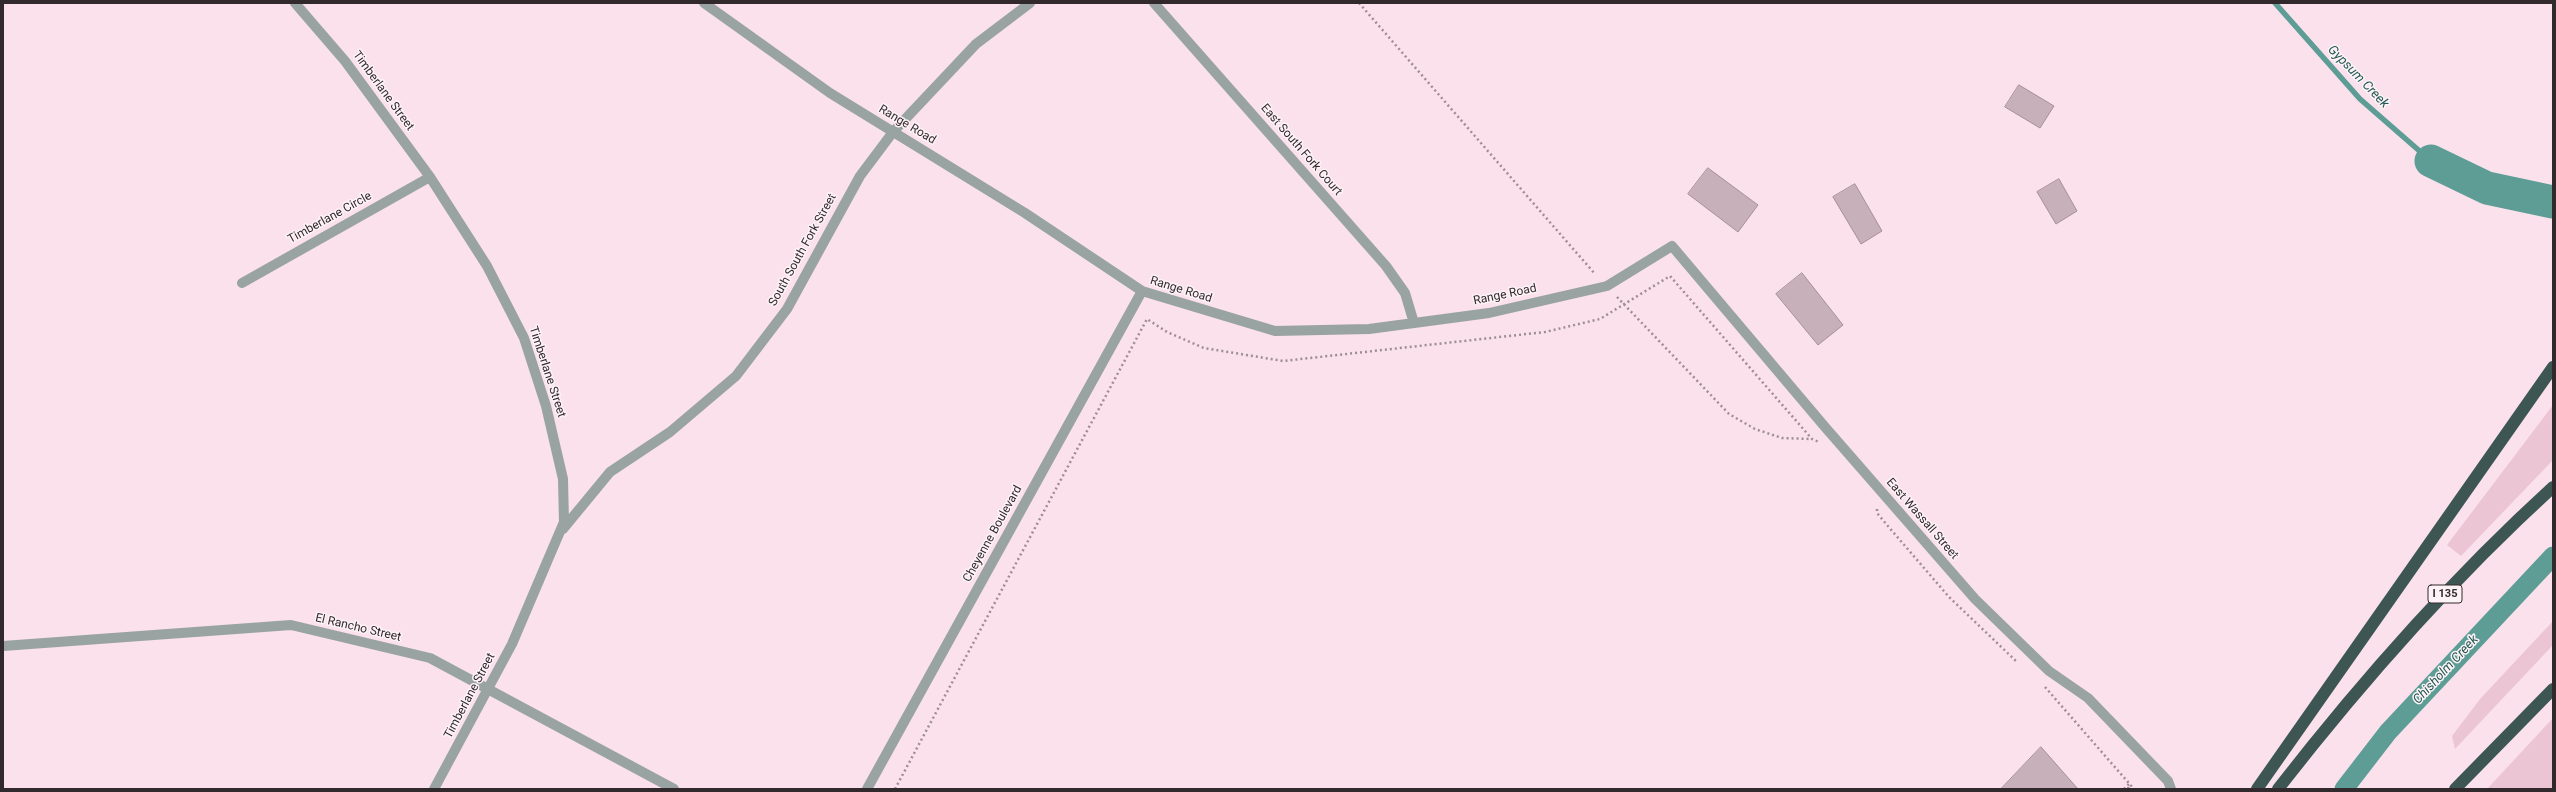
<!DOCTYPE html>
<style>
body{margin:0}
#map{position:relative;width:2556px;height:792px;overflow:hidden;background:#fae1eb;font-family:Roboto,sans-serif}
canvas{display:block}
.frame{position:absolute;inset:0;border:4px solid #32292d;pointer-events:none}
</style>
<div id="map">
<canvas width="2556" height="792"></canvas>
<div class="frame"></div>
</div>
<script>
const context = document.querySelector('canvas').getContext('2d');
context.lineJoin = 'round';
function paint(path, color) {
  context.fillStyle = color;
  context.fill(path, 'evenodd');
}
function strokePath(path, color, width, dash) {
  context.strokeStyle = color;
  context.lineWidth = width;
  context.lineCap = dash ? 'butt' : 'round';
  context.setLineDash(dash || []);
  context.stroke(path);
}
function write(font, color, halo, rows, align = 'center') {
  context.font = font + ' Roboto,sans-serif';
  context.lineWidth = 3;
  context.setLineDash([]);
  context.textBaseline = 'middle';
  context.strokeStyle = halo;
  context.fillStyle = color;
  for (const [text, x, y, turn = 0] of rows) {
    context.save();
    context.translate(x, y);
    context.rotate((+turn || 0) * Math.PI / 180);
    context.textAlign = isNaN(turn) ? turn : align;
    if (halo) context.strokeText(text, 0, 0);
    context.fillText(text, 0, 0);
    context.restore();
  }
}
const green = new Path2D(`
 M 2553,405 L 2553,460 L 2461,556 L 2447,545 Z
 M 2553,621 L 2553,645 L 2455,749 L 2452,736 L 2480,699 Z
 M 2553,718 L 2553,789 L 2487,789 Z`);
const stream = new Path2D(`
 M 2275,3 L 2360,99 L 2431,161`);
const canal = new Path2D(`
 M 2344,789 L 2388,732 L 2553,556`);
const river = new Path2D(`
 M 2431,161 L 2487,188 L 2553,202`);
const building = new Path2D(`
 M 2019,85 L 2054,106 L 2040,128 L 2005,107 Z
 M 1708,168 L 1758,205 L 1738,232 L 1688,194 Z
 M 2059,179 L 2077,211 L 2056,224 L 2037,192 Z
 M 1855,184 L 1882,231 L 1861,244 L 1833,197 Z
 M 1802,273 L 1843,325 L 1818,345 L 1776,294 Z
 M 2041,747 L 2078,789 L 2001,789 Z`);
const path = new Path2D(`
 M 1359,3 L 1595,274
 M 1617,297 L 1729,414 L 1755,429 L 1782,438 L 1812,439
 M 1877,509 L 1877,513 L 1887,525 L 1949,597 L 2017,662
 M 2045,687 L 2134,789
 M 895,789 L 1147,319 L 1167,332 L 1204,348 L 1283,361 L 1545,332 L 1600,319 L 1670,276 L 1812,439 L 1819,442
 M 2124,789 L 2129,784 L 2128,789`);
const minor = new Path2D(`
 M 295,3 L 345,61 L 430,177 L 487,266 L 524,338 L 546,406 L 563,479 L 564,522 L 512,644 L 434,789
 M 704,3 L 830,93 L 1025,213 L 1142,291 L 1275,331 L 1369,329 L 1489,313 L 1607,286 L 1672,246 L 1825,427 L 1975,599 L 2049,671 L 2088,698 L 2168,781 L 2171,789
 M 1154,3 L 1386,266 L 1405,293 L 1414,323
 M 242,283 L 430,177
 M 563,529 L 610,472 L 670,432 L 736,376 L 787,309 L 860,176 L 893,132 L 976,44 L 1030,3
 M 3,646 L 291,625 L 430,658 L 674,789
 M 867,789 L 1142,291`);
const motorway = new Path2D(`
 M 2257,789 L 2553,367
 M 2278,789 C 2362,681 2452,579 2553,487
 M 2455,789 L 2553,689`);
const shields = [
 [2445,594,34]
];
const shieldNames = [
 ["I 135",2445,594]
];
const streetNames = [
 ["Timberlane Street",383,91,54],
 ["Range Road",907,125,31],
 ["East South Fork Court",1301,150,49],
 ["Timberlane Circle",330,218,-29],
 ["South South Fork Street",803,250,-61],
 ["Range Road",1181,290,17],
 ["Range Road",1505,295,-12],
 ["Timberlane Street",547,372,72],
 ["East Wassall Street",1922,519,49],
 ["Cheyenne Boulevard",993,534,-61],
 ["El Rancho Street",358,628,13],
 ["Timberlane Street",470,696,-62]
];
const waterNames = [
 ["Gypsum Creek",2358,77,46],
 ["Chisholm Creek",2446,670,-47]
];
paint(green, '#ecc5d5');
strokePath(stream, '#5d9d96', 5.5);
strokePath(canal, '#5d9d96', 19);
strokePath(river, '#5d9d96', 33);
paint(building, '#c8b0ba');
strokePath(building, '#a68f98', 1);
strokePath(path, '#9f8d94', 2.5, [2, 3]);
strokePath(minor, '#98a3a2', 10);
strokePath(motorway, '#3d5653', 12);
for (const [x, y, w] of shields) {
  const box = new Path2D();
  box.roundRect(x - w / 2, y - 9, w, 18, 3);
  context.fillStyle = '#fdf3f7';
  context.fill(box);
  strokePath(box, '#32292d', 1);
}
write('bold 11px', '#32292d', null, shieldNames);
write('12px', '#32292d', '#fdf3f7', streetNames);
write('italic 13px', '#225853', '#fdf3f7', waterNames);
</script>
